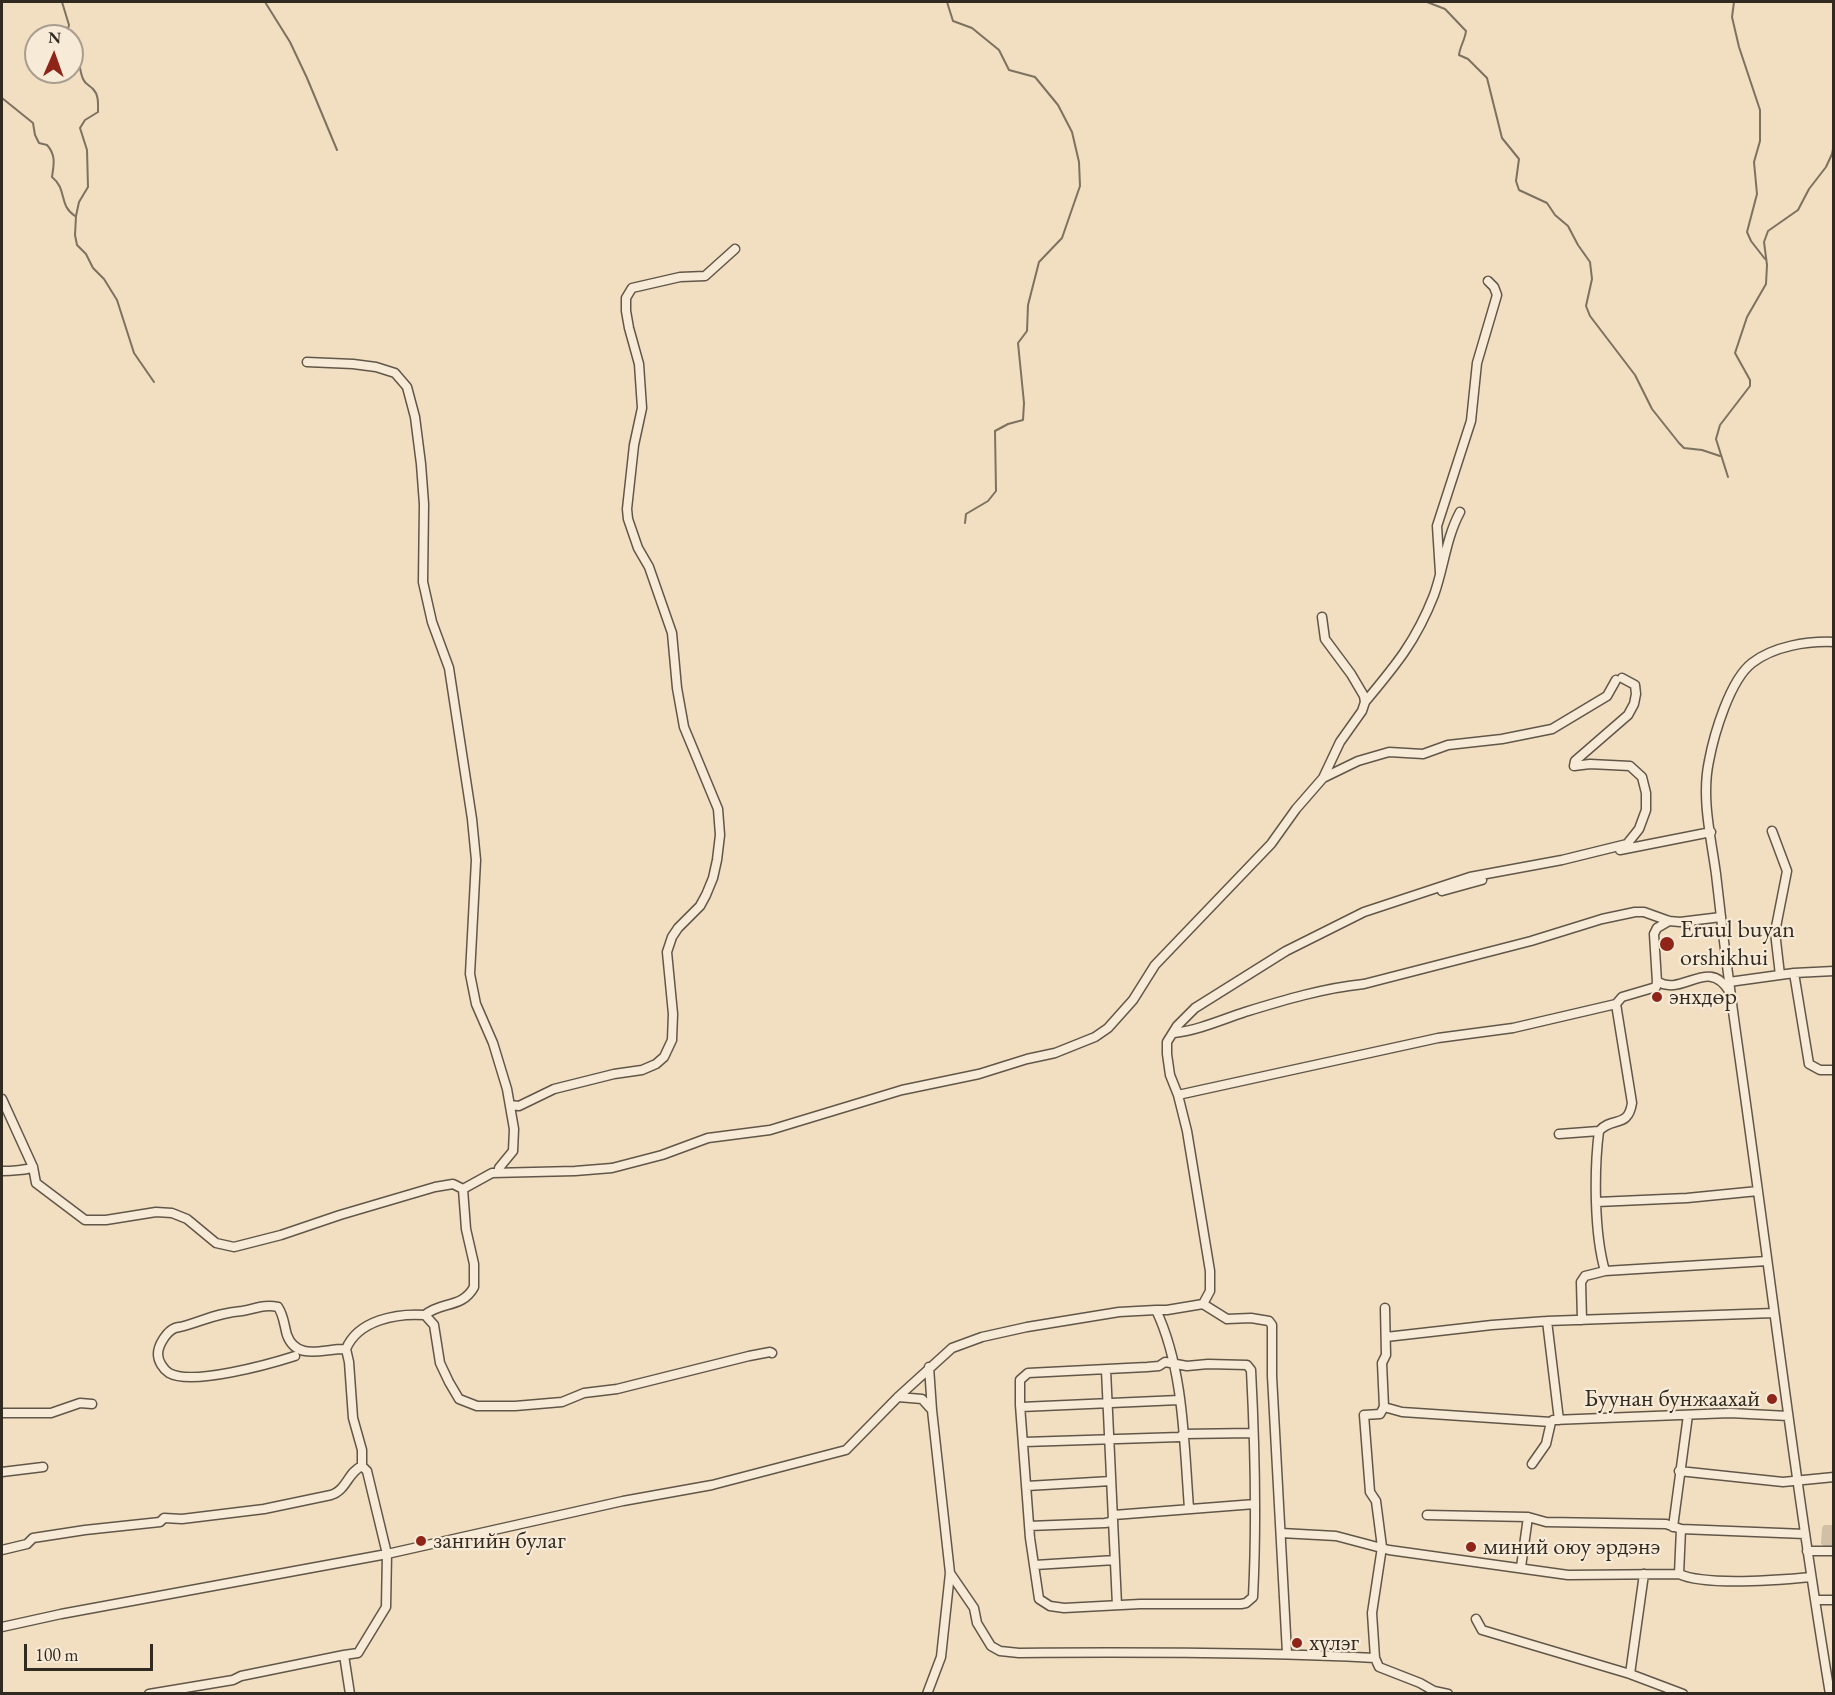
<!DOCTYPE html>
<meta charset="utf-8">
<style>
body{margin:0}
#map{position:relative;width:1835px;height:1695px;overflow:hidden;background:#f2dec1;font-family:"EB Garamond",serif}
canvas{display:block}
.frame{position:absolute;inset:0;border:3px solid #312a20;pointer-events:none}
.north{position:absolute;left:24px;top:24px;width:60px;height:60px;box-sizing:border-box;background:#f7ead7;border:2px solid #a89d8e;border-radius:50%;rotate:2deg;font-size:16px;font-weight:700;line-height:24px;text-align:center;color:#312a20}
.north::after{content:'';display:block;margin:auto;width:21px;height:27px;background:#8f2418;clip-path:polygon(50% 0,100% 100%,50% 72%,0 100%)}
.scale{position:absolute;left:24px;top:1644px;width:129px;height:27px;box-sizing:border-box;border:3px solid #312a20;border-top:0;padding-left:8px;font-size:18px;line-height:21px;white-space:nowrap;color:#312a20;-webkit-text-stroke:4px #f7ead7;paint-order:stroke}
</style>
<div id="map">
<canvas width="1835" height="1695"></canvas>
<div class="frame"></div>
<div class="north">N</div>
<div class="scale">100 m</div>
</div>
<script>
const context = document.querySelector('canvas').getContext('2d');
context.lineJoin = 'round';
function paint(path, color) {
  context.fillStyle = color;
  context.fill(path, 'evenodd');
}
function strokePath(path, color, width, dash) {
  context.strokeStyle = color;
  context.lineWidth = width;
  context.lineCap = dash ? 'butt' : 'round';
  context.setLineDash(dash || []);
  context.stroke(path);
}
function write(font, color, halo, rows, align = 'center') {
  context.font = font + ' "EB Garamond",serif';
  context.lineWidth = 4.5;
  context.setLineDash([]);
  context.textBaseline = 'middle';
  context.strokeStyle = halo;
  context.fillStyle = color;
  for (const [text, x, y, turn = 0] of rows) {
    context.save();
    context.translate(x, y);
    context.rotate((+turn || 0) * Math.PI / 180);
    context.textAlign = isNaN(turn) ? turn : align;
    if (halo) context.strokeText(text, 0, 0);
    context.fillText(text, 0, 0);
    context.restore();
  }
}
const green = new Path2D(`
 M 1824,1525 L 1833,1525 L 1833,1546 L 1824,1546 L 1821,1544 L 1822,1528 Z`);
const stream = new Path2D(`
 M 62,2 L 69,25 L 66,36
 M 265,2 L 290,42 L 307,78 L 337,150
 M 947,2 L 953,21 L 972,28 L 999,50 L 1009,70 L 1035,77 L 1058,105 L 1072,132 L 1079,162 L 1080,186 L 1062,238 L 1039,262 L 1028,305 L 1027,331 L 1018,343 L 1024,403 L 1023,420 L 1008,424 L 995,431 L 996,491 L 988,501 L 966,514 L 965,523
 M 1427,2 L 1445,9 L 1466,31 C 1465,40 1460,46 1459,55 L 1468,59 L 1487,78 L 1502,138 L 1519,159 L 1516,181 L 1519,190 L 1547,203 L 1555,215 L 1568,226 L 1578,245 L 1590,262 L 1592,279 L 1586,306 L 1590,316 L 1635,375 L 1652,409 L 1679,443 L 1684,448 L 1702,450 L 1720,456
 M 1734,2 L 1732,17 L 1739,47 L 1760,110 L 1760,141 L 1754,162 L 1757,194 L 1747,232 L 1751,241 L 1765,259
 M 72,48 C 81,57 78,67 83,79 C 85,84 89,85 93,89 C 99,95 98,104 98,112 L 85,120 L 80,128 L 87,150 L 88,187 L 79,202 L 76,216 L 75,235 L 77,245 L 86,254 L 93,268 L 104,279 L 117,300 L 134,353 L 154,382
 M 2,98 L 33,123 L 35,135 L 39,143 L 47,145 C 56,155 54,164 52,177 C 68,190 58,205 75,216
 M 1728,477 L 1716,439 L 1720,425 L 1750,386 L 1750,380 L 1735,353 L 1747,317 L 1766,284 L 1767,265 L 1764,242 L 1768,231 L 1798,210 L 1809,189 L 1826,167 L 1832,154 L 1834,144`);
const minor = new Path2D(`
 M 307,362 L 353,364 L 376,367 L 395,373 L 407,387 L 415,417 L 421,464 L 424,504 L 423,582 L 432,622 L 449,668 L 472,819 L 476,860 L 470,974 L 476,1004 L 493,1043 L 507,1089 L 514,1129 L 513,1151 L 499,1168 L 499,1173
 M 1440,573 L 1437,526 L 1471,421 L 1477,363 L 1497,295 L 1494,287 L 1488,281
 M 1365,702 C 1396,665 1416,641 1434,595 C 1444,567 1446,538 1460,512
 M 1323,778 L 1358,761 L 1389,752 L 1423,754 L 1448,745 L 1502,739 L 1552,729 L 1607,696 L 1616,680
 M 1772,831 L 1787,871 L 1775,932 L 1780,975
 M 1620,850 L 1711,832
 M 1442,891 L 1482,880
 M 1794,973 L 1834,971
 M 1657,981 C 1682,998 1708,956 1729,991
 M 1729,982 L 1794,973 L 1809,1064 L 1820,1070 L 1834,1070
 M 1174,1033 C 1199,1030 1221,1020 1245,1012 C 1284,1000 1324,988 1364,984 L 1531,941 L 1602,919 L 1635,912 L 1644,912 L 1669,921 L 1680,922 L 1721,917
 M 1178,1095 L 1438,1038 L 1513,1028 L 1616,1004 L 1622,997 L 1656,987 L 1657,982 L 1654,934 L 1657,928 L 1669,921
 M 2,1099 L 33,1167 L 36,1183 L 85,1220 L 106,1220 L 156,1212 L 172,1213 L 187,1219 L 216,1243 L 234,1247 L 281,1235 L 340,1215 L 435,1187 L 453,1184 L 463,1189 L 492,1173 L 575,1171 L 612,1168 L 662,1155 L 708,1138 L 770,1130 L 902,1090 L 979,1074 L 1027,1059 L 1055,1053 L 1095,1037 L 1108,1028 L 1133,1000 L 1155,965 L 1271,844 L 1296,809 L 1323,778 L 1340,742 L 1362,711 L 1365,702 L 1364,696 L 1351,674 L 1325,639 L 1322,617
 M 510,1105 L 519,1106 L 554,1089 L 614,1074 L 642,1070 L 656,1064 L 664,1057 L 672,1040 L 673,1014 L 667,952 L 672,937 L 678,928 L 700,906 L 706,895 L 713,878 L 717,860 L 720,835 L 718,809 L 684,727 L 677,688 L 672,633 L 649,567 L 638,548 L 628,519 L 627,509 L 634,445 L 642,408 L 639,364 L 629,328 L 626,311 L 626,298 L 632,288 L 680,277 L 705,276 L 735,249
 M 1559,1134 L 1599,1131
 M 2,1171 C 9,1171 29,1170 33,1167
 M 1597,1202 L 1687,1198 L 1758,1191
 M 1605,1271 L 1767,1261
 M 1203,1304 L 1227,1319 L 1251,1318 L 1269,1321 L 1272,1325 L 1272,1376 L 1287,1653
 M 1156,1310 L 1167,1310 L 1203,1304 L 1210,1291 L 1210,1271 L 1187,1131 L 1178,1095 L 1170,1075 L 1167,1054 L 1167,1042 L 1177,1026 L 1195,1008 L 1286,951 L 1364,912 L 1470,877 L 1562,860 L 1627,844 L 1639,829 L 1646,810 L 1646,793 L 1642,777 L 1630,766 L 1590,764 L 1574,766 L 1575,761 L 1628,715 L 1634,704 L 1636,694 L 1635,685 L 1622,678
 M 425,1315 C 441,1301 462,1309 474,1287 L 474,1264 L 466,1229 L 463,1189
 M 1582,1320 L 1581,1282 L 1585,1276 L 1605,1271 C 1594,1233 1594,1170 1599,1131 C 1612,1116 1628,1129 1632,1103 L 1616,1004
 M 1547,1321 L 1559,1420
 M 1386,1337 L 1492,1325 L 1547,1321 L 1774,1313
 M 295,1356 C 270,1364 192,1386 169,1373 C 163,1369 158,1361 158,1354 C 158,1345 167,1331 175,1328 C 178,1327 181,1327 184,1326 C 205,1320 218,1313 242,1311 C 255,1309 264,1304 278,1307 C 284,1316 284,1325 287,1335 C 297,1362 325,1348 346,1349
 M 1165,1362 L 1187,1366 L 1208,1364 L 1247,1365 L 1251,1370 C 1255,1446 1257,1519 1253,1597 L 1246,1603 L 1241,1604 L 1140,1604 L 1064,1608 L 1050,1606 L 1039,1599 L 1030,1538 L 1020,1405 L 1020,1380 L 1028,1373 L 1147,1367 L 1159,1366 Z
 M 929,1367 L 932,1410
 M 1106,1370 L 1117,1605
 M 898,1397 L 922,1399 L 932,1410 L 950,1573 L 941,1657 L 927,1694
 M 1021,1407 L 1179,1400
 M 1384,1407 L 1382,1363 L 1386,1355 L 1385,1308
 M 2,1413 L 51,1413 L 80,1403 L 92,1404
 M 1024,1442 L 1180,1437 L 1183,1434 L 1253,1433
 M 1532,1464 L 1546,1444 L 1551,1422
 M 1679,1471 L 1783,1482 L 1834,1477
 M 2,1472 L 43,1467
 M 1027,1486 L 1111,1481
 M 1427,1515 L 1528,1517 L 1546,1522 L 1666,1524 L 1681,1529 L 1805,1534
 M 1029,1526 L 1105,1523 L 1111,1522 L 1114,1515 L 1255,1504
 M 1673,1527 L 1688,1415
 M 1281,1533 L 1336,1536 L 1389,1550 L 1568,1575 L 1679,1574 C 1705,1586 1780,1580 1811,1577
 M 2,1550 L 27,1544 L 33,1538 L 85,1530 L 160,1522 L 164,1518 L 182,1519 L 264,1509 L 331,1495 C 346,1491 348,1472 362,1466
 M 1807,1551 L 1834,1551
 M 1035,1565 L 1115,1560
 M 1521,1567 L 1528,1517
 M 950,1573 L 974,1608 L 977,1623 L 991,1646 L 1000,1651 L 1019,1653 C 1138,1652 1256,1652 1375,1658 L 1379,1667 L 1420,1683 L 1434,1691 L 1448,1694
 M 1679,1574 L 1681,1529
 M 1815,1600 L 1834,1600
 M 1476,1619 L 1482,1630 L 1630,1674 L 1683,1694
 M 2,1627 L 61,1614 L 387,1554 L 367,1471 L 362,1466 L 362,1450 L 353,1418 L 349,1362 L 346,1349 C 358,1320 397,1313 425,1315 L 434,1325 L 440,1363 L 449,1382 L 459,1399 L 477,1406 L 515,1406 L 562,1402 L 584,1393 L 617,1389 L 749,1356 L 770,1352 L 772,1353
 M 1375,1658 L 1372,1613 L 1382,1547 L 1376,1501 L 1370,1492 L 1364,1415 L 1380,1414 L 1384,1407 L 1402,1412 L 1551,1422 L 1553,1420 L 1730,1413 L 1788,1416
 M 1630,1674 L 1644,1574
 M 149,1694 L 233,1680 L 241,1676 L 344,1655
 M 350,1694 L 344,1655 L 358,1653 L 386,1607 L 387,1554 L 623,1501 L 712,1485 L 846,1450 L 898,1397 L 952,1348 L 982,1337 L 1027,1327 L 1119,1312 L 1156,1310 C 1184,1369 1184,1444 1189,1508
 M 1830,1694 C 1795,1483 1770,1272 1740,1061 C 1731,999 1723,936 1716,874 C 1711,837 1701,798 1709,761 C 1714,734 1730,680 1752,663 C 1774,646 1807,641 1834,642`);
const markers = [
 [1667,944,8,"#8f2418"],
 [1657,997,6,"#8f2418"],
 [1772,1399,6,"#8f2418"],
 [421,1541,6,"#8f2418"],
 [1471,1547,6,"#8f2418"],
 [1297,1643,6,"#8f2418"]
];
const poiNames = [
 ["Eruul buyan",1680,930],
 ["orshikhui",1680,958],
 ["энхдөр",1669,997],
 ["Буунан бунжаахай",1760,1399,"right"],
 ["зангийн булаг",433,1541],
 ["миний оюу эрдэнэ",1483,1547],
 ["хүлэг",1309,1643]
];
paint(green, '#d1bfa6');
strokePath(stream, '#7d7160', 2);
strokePath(minor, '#615748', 11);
strokePath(minor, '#f7ead7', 8);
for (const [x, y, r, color] of markers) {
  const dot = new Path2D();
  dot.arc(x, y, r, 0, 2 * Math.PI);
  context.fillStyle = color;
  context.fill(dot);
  strokePath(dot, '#f7ead7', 2);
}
write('24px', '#312a20', '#f7ead7', poiNames, 'left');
</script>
